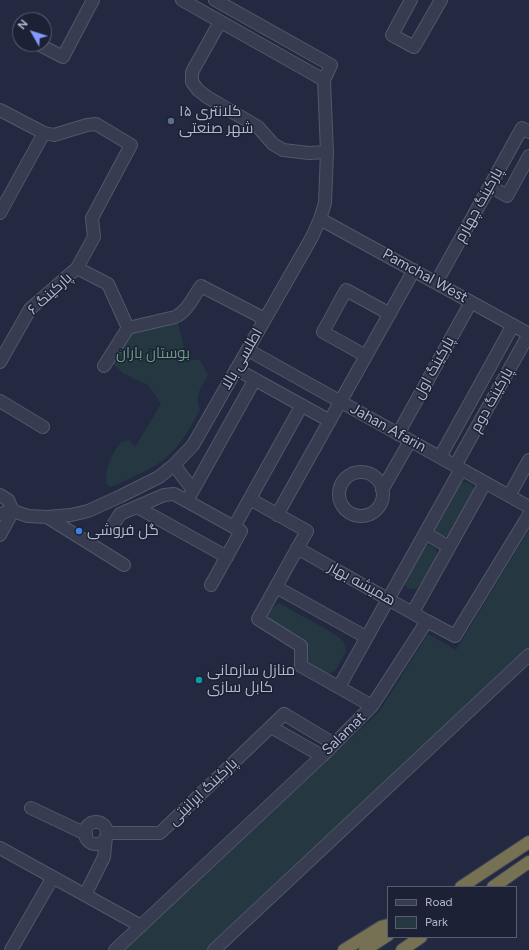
<!DOCTYPE html>
<meta charset="utf-8">
<style>
body{margin:0}
#map{position:relative;width:529px;height:950px;overflow:hidden;background:#232941;font-family:Figtree,sans-serif}
canvas{display:block}
.legend{position:absolute;left:387px;top:886px;width:130px;height:52px;box-sizing:border-box;background:#1c2135;border:1px solid #595d71;margin:0;padding:5px 7px;list-style:none;font-size:12px;color:#b4b7cb}
.legend li{display:flex;align-items:center;gap:8px;height:20px}
.legend b{width:20px;border:1px solid #595d71}
.north{position:absolute;left:12px;top:12px;width:40px;height:40px;box-sizing:border-box;background:#1c2135;border:1px solid #595d71;border-radius:50%;rotate:309deg;font-size:11px;font-weight:700;line-height:16px;text-align:center;color:#b4b7cb}
.north::after{content:'';display:block;margin:auto;width:14px;height:18px;background:#8599ff;clip-path:polygon(50% 0,100% 100%,50% 72%,0 100%)}
</style>
<div id="map">
<canvas width="529" height="950"></canvas>
<ul class="legend">
<li><b style="height:5px;background:#373c50"></b>Road</li>
<li><b style="height:11px;background:#253842"></b>Park</li>
</ul>
<div class="north">N</div>
</div>
<script>
const context = document.querySelector('canvas').getContext('2d');
context.lineJoin = 'round';
function paint(path, color) {
  context.fillStyle = color;
  context.fill(path, 'evenodd');
}
function strokePath(path, color, width, dash) {
  context.strokeStyle = color;
  context.lineWidth = width;
  context.lineCap = dash ? 'butt' : 'round';
  context.setLineDash(dash || []);
  context.stroke(path);
}
function write(font, color, halo, rows, align = 'center') {
  context.font = font + ' Figtree,Cairo,sans-serif';
  context.lineWidth = 3;
  context.setLineDash([]);
  context.textBaseline = 'middle';
  context.strokeStyle = halo;
  context.fillStyle = color;
  for (const [text, x, y, turn = 0] of rows) {
    context.save();
    context.translate(x, y);
    context.rotate((+turn || 0) * Math.PI / 180);
    context.textAlign = isNaN(turn) ? turn : align;
    if (halo) context.strokeText(text, 0, 0);
    context.fillText(text, 0, 0);
    context.restore();
  }
}
const green = new Path2D(`
 M 168,319 L 178,323 L 187,360 L 200,360 L 208,375 C 201,387 194,396 200,410 C 191,426 182,443 168,456 C 154,469 133,476 116,485 L 110,487 L 106,483 C 106,465 110,457 121,442 L 129,440 L 135,447 L 161,404 L 148,385 L 124,374 L 108,359 L 137,327 Z
 M 461,482 L 465,482 L 472,484 L 475,491 L 449,536 L 442,536 L 436,531 L 435,527 L 457,484 Z
 M 529,530 L 529,659 L 218,950 L 125,950 L 379,712 L 428,634 L 456,650 Z
 M 428,545 C 432,546 436,548 437,553 C 437,559 421,585 416,589 L 409,589 L 405,585 L 404,582 L 425,546 Z
 M 279,603 L 336,635 L 344,642 L 346,651 L 335,671 L 327,674 L 312,667 L 306,662 L 309,652 L 306,643 L 271,622 L 267,613 Z`);
const minor = new Path2D(`
 M 182,0 L 324,80
 M 411,0 L 392,35 L 414,47 L 441,0
 M 220,22 L 192,72 L 192,82 L 198,90 L 207,97 L 258,127 L 273,144 L 283,150 L 309,153 L 327,152
 M 38,44 L 63,57 L 93,0
 M 0,110 L 44,133 L 54,135 L 87,125 L 96,124 L 131,145 L 92,218 L 94,237 L 77,268 L 30,309 L 0,362
 M 490,186 L 507,196 L 529,156
 M 0,213 L 44,133
 M 320,219 L 529,334 L 455,466
 M 77,268 L 108,284 L 128,328
 M 436,283 L 522,128 L 529,132
 M 248,350 L 529,507
 M 366,356 L 323,332 L 346,290 L 390,314
 M 104,366 L 128,328 L 175,317 C 188,311 193,297 201,286 L 265,319
 M 236,369 L 330,421
 M 0,401 L 43,427
 M 398,434 L 471,302
 M 440,457 L 513,325
 M 174,465 L 193,490
 M339 494a22 22 0 1 1 44 0a22 22 0 1 1-44 0Z
 M 382,490 L 410,441
 M 0,495 L 8,500 L 13,511
 M 509,496 L 529,460
 M 250,499 L 307,531 L 258,619 L 301,646 L 301,666 L 372,706
 M 187,501 L 255,379
 M 137,507 L 227,557
 M 0,514 L 13,511 L 28,516 L 47,517 L 71,515 L 88,511 L 121,496 L 159,477 L 174,465 L 193,445 L 312,237 L 320,219 L 325,203 L 327,152 L 324,80 L 331,65 L 215,0
 M 277,515 L 414,270
 M 47,517 L 124,565
 M 113,525 L 120,514 L 164,495 L 174,494 L 241,531 L 211,585
 M 234,527 L 302,405
 M 425,533 L 449,547
 M 0,535 L 13,511
 M 297,548 L 427,621
 M 276,587 L 366,637
 M 413,612 L 485,483
 M 339,687 L 461,469
 M 271,727 L 322,756
 M 31,808 L 86,834
 M85 833a11 11 0 1 1 22 0a11 11 0 1 1-22 0Z
 M 107,833 L 160,833 L 284,714 L 334,744
 M 0,848 L 141,926
 M 85,895 L 104,857 L 106,837
 M 11,950 L 53,877
 M 115,950 L 322,756 L 372,706 L 427,621 L 455,636 L 529,515
 M 214,950 L 529,655`);
const highway = new Path2D(`
 M 461,887 L 529,842
 M 493,887 L 529,862
 M 344,950 L 381,927 L 388,925
 M 365,950 L 388,935
 M 402,950 L 421,937`);
const markers = [
 [171,121,4,"#5c6f8a"],
 [79,531,4,"#3f7fe0"],
 [199,680,4,"#0f9aa8"]
];
const poiNames = [
 ["کلانتری ۱۵",179,112],
 ["شهر صنعتی",179,129],
 ["گل فروشی",87,531],
 ["منازل سازمانی",207,671],
 ["کابل سازی",207,688]
];
const streetNames = [
 ["پارکینگ چهارم",479,205,-61],
 ["Pamchal West",425,276,29],
 ["پارکینگ ۶",50,294,-43],
 ["اطلسی بالا",242,359,-60],
 ["پارکینگ اول",434,368,-61],
 ["پارکینگ دوم",492,400,-61],
 ["Jahan Afarin",388,428,29],
 ["همیشه بهار",362,584,29],
 ["Salamat",344,734,-44],
 ["پارکینگ ایرانیتی",203,792,-44]
];
const parkNames = [
 ["بوستان باران",153,354]
];
paint(green, '#253842');
strokePath(minor, '#52576b', 14);
strokePath(highway, '#3f4458', 14);
strokePath(minor, '#373c50', 12);
strokePath(highway, '#777154', 12);
for (const [x, y, r, color] of markers) {
  const dot = new Path2D();
  dot.arc(x, y, r, 0, 2 * Math.PI);
  context.fillStyle = color;
  context.fill(dot);
  strokePath(dot, '#1c2135', 1.5);
}
write('15px', '#b4b7cb', '#1c2135', poiNames, 'left');
write('15px', '#b4b7cb', '#1c2135', streetNames);
write('15px', '#699e81', '#1c2135', parkNames);
</script>
